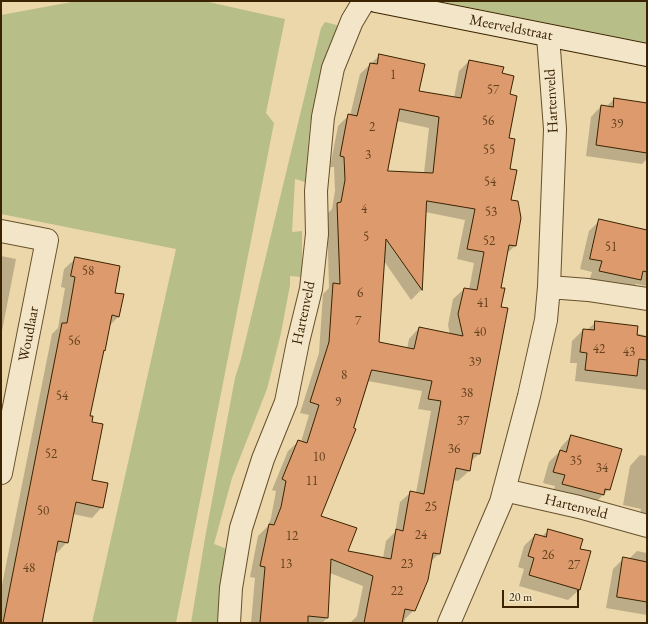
<!DOCTYPE html>
<style>
body{margin:0}
#map{position:relative;width:648px;height:624px;overflow:hidden;background:#ebd7aa;font-family:"EB Garamond",serif}
canvas{display:block}
.frame{position:absolute;inset:0;border:2px solid #3b2301;pointer-events:none}
.scale{position:absolute;left:502px;top:590px;width:77px;height:18px;box-sizing:border-box;border:2px solid #3b2301;border-top:0;padding-left:5px;font-size:12px;line-height:14px;white-space:nowrap;color:#3b2301;-webkit-text-stroke:3px #f2e5c8;paint-order:stroke}
</style>
<div id="map">
<canvas width="648" height="624"></canvas>
<div class="frame"></div>
<div class="scale">20 m</div>
</div>
<script>
const context = document.querySelector('canvas').getContext('2d');
context.lineJoin = 'round';
function paint(path, color) {
  context.fillStyle = color;
  context.fill(path, 'evenodd');
}
function strokePath(path, color, width, dash) {
  context.strokeStyle = color;
  context.lineWidth = width;
  context.lineCap = dash ? 'butt' : 'round';
  context.setLineDash(dash || []);
  context.stroke(path);
}
function write(font, color, halo, rows, align = 'center') {
  context.font = font + ' "EB Garamond",serif';
  context.lineWidth = 3.5;
  context.setLineDash([]);
  context.textBaseline = 'middle';
  context.strokeStyle = halo;
  context.fillStyle = color;
  for (const [text, x, y, turn = 0] of rows) {
    context.save();
    context.translate(x, y);
    context.rotate((+turn || 0) * Math.PI / 180);
    context.textAlign = isNaN(turn) ? turn : align;
    if (halo) context.strokeText(text, 0, 0);
    context.fillText(text, 0, 0);
    context.restore();
  }
}
const green = new Path2D(`
 M 77,1 L 204,1 L 285,19 L 266,113 L 274,123 L 176,623 L 92,623 L 176,249 L 1,214 L 1,15 Z
 M 438,1 L 647,1 L 647,43 Z
 M 325,22 L 340,26 L 310,124 L 305,182 L 295,179 L 292,232 L 302,231 L 302,277 L 290,276 L 290,285 L 281,333 L 267,389 L 232,478 L 214,544 L 227,549 L 217,623 L 191,623 L 205,538 L 235,378 L 241,359 L 315,53 L 321,28 Z`);
const shadow = new Path2D(`
 M 380,55 L 418,91 L 454,98 L 459,71 L 469,61 L 501,74 L 509,95 L 508,139 L 509,200 L 515,246 L 506,254 L 499,288 L 479,454 L 470,462 L 469,471 L 458,481 L 453,480 L 439,554 L 430,562 L 414,610 L 405,619 L 404,623 L 350,623 L 357,616 L 363,586 L 330,573 L 327,618 L 322,623 L 251,623 L 255,578 L 250,577 L 258,536 L 268,526 L 271,518 L 276,491 L 272,490 L 288,451 L 299,441 L 301,442 L 309,415 L 300,413 L 319,353 L 323,294 L 329,288 L 327,214 L 332,209 L 335,191 L 334,167 L 330,167 L 338,126 L 349,115 L 350,116 L 360,74 ZM 397,121 L 429,128 L 424,173 L 387,172 ZM 425,212 L 465,220 L 457,259 L 474,263 L 469,290 L 464,289 L 453,299 L 448,325 L 450,335 L 419,328 L 409,339 L 407,349 L 378,343 L 384,261 L 411,300 L 421,290 ZM 368,381 L 422,391 L 418,409 L 431,411 L 416,493 L 411,492 L 400,502 L 395,532 L 386,541 L 383,558 L 347,552 L 320,516 Z
 M 614,99 L 647,104 L 647,159 L 642,164 L 586,156 L 591,117 L 601,106 L 606,107 Z
 M 600,220 L 647,231 L 647,286 L 636,284 L 630,290 L 589,281 L 592,272 L 580,269 L 589,231 Z
 M 1,256 L 16,259 L 1,336 Z
 M 75,259 L 114,294 L 119,316 L 109,326 L 89,417 L 91,481 L 102,507 L 92,518 L 73,514 L 67,542 L 57,553 L 54,552 L 42,616 L 44,616 L 43,623 L 1,623 L 1,590 L 52,334 L 58,328 L 65,288 L 61,287 L 64,269 Z
 M 596,322 L 647,336 L 647,390 L 575,381 L 577,363 L 570,363 L 572,341 L 583,330 L 587,330 Z
 M 571,436 L 609,489 L 592,506 L 552,495 L 555,486 L 543,483 L 549,462 L 559,452 L 561,447 Z
 M 640,455 L 647,456 L 647,518 L 640,517 L 641,509 L 623,505 L 630,466 Z
 M 549,530 L 579,549 L 579,590 L 568,600 L 519,586 L 524,569 L 518,567 L 524,546 L 535,535 L 541,537 Z
 M 637,551 L 647,553 L 647,615 L 606,608 L 613,569 L 624,558 L 629,559 Z`);
const building = new Path2D(`
 M 379,54 L 425,64 L 419,91 L 461,98 L 469,60 L 504,67 L 502,73 L 514,76 L 510,94 L 517,96 L 509,138 L 515,139 L 510,169 L 517,170 L 511,200 L 518,201 L 521,218 L 516,246 L 509,245 L 501,288 L 505,288 L 501,307 L 508,308 L 480,454 L 473,453 L 470,471 L 456,468 L 440,554 L 433,553 L 428,580 L 415,611 L 405,609 L 402,623 L 364,623 L 373,576 L 331,559 L 328,618 L 308,616 L 308,623 L 260,623 L 265,567 L 260,566 L 269,524 L 274,525 L 281,507 L 286,481 L 282,479 L 298,440 L 307,443 L 319,405 L 310,402 L 329,342 L 333,283 L 340,284 L 337,203 L 341,202 L 345,180 L 344,157 L 340,156 L 348,114 L 357,116 L 370,63 L 377,64 ZM 400,109 L 439,117 L 433,173 L 388,171 ZM 427,201 L 475,209 L 467,249 L 484,252 L 477,290 L 464,288 L 458,314 L 463,336 L 419,327 L 414,349 L 379,342 L 386,239 L 422,290 ZM 372,370 L 432,381 L 428,399 L 441,401 L 424,494 L 410,491 L 403,531 L 396,529 L 391,559 L 348,551 L 357,528 L 321,516 L 356,429 L 354,428 Z
 M 614,98 L 647,103 L 647,153 L 596,145 L 601,105 L 613,107 Z
 M 599,219 L 647,230 L 647,272 L 643,271 L 641,280 L 599,271 L 602,261 L 590,259 Z
 M 75,257 L 120,266 L 115,293 L 124,294 L 119,317 L 112,315 L 105,351 L 104,350 L 90,416 L 93,416 L 92,422 L 103,424 L 92,480 L 108,483 L 103,508 L 76,502 L 68,543 L 58,541 L 42,623 L 3,623 L 62,323 L 67,323 L 75,277 L 71,276 Z
 M 595,321 L 638,326 L 637,335 L 647,337 L 647,360 L 639,359 L 637,376 L 585,370 L 587,353 L 580,352 L 583,329 L 594,330 Z
 M 571,435 L 622,449 L 610,490 L 605,489 L 604,495 L 562,484 L 565,475 L 553,472 L 560,450 L 566,452 Z
 M 548,529 L 583,539 L 580,549 L 591,551 L 580,590 L 529,575 L 534,558 L 528,556 L 535,534 L 546,537 Z
 M 623,557 L 647,562 L 647,602 L 617,597 Z`);
const street = new Path2D(`
 M 1,231 L 47,240 L 1,473
 M 549,287 L 588,290 L 647,299
 M 504,490 L 579,507 L 647,526
 M 229,623 L 231,588 L 241,528 L 263,459 L 286,402 L 298,342 L 311,289 L 317,234 L 316,191 L 323,117 L 333,68 L 352,21 L 364,1
 M 449,623 L 501,502 L 529,396 L 546,320 L 549,287 L 555,129 L 548,36`);
const secondary = new Path2D(`
 M 376,1 L 647,55`);
const numberNames = [
 ["1",393,75],
 ["57",493,90],
 ["56",488,121],
 ["39",617,124],
 ["2",372,127],
 ["55",489,150],
 ["3",368,155],
 ["54",490,182],
 ["4",364,209],
 ["53",491,212],
 ["5",366,237],
 ["52",489,241],
 ["51",611,247],
 ["58",88,271],
 ["6",360,293],
 ["41",483,303],
 ["7",358,321],
 ["40",480,332],
 ["56",74,341],
 ["42",599,349],
 ["43",629,352],
 ["39",475,362],
 ["8",344,375],
 ["38",467,393],
 ["54",62,396],
 ["9",338,402],
 ["37",463,421],
 ["36",454,449],
 ["52",51,454],
 ["10",319,457],
 ["35",576,461],
 ["34",602,468],
 ["11",312,481],
 ["25",431,507],
 ["50",43,511],
 ["24",421,535],
 ["12",292,536],
 ["26",548,555],
 ["13",286,564],
 ["23",407,564],
 ["27",574,565],
 ["48",29,568],
 ["22",397,591]
];
const streetNames = [
 ["Meerveldstraat",511,28,11],
 ["Hartenveld",552,101,-93],
 ["Hartenveld",304,313,-78],
 ["Woudlaar",29,334,-79],
 ["Hartenveld",576,507,14]
];
paint(green, '#b8be88');
paint(shadow, '#0003');
paint(building, '#dc9a6d');
strokePath(building, '#3b2301', 1);
strokePath(street, '#67502b', 24);
strokePath(secondary, '#3b2301', 24);
strokePath(street, '#f2e5c8', 22);
strokePath(secondary, '#f2e5c8', 22);
write('13px', '#63411c', null, numberNames);
write('15px', '#3b2301', '#f2e5c8', streetNames);
</script>
